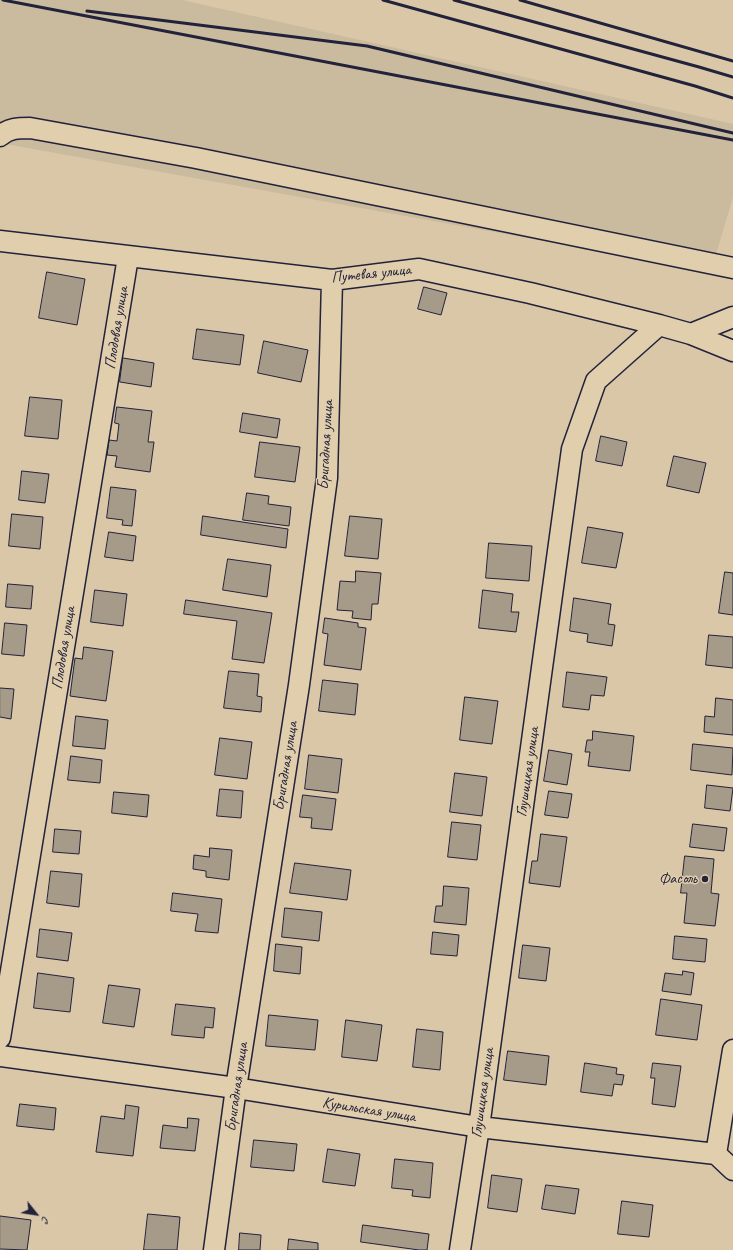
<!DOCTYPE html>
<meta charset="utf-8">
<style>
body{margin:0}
#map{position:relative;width:733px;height:1250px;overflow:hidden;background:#d9c7a7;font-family:Caveat,sans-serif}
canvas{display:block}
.north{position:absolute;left:16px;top:1194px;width:40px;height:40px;-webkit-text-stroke:3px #e1ceac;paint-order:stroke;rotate:120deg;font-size:11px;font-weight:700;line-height:16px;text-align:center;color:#22223b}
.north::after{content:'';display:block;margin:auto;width:14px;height:18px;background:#22223b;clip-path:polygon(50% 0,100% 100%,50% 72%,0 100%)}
</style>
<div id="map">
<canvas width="733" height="1250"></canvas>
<div class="north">С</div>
</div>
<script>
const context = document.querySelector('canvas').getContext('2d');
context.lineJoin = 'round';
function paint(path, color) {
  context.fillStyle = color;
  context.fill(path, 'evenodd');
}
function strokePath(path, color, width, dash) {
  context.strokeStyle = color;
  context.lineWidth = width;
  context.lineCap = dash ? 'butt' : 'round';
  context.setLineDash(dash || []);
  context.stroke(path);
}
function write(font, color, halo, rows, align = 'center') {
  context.font = font + ' Caveat,sans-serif';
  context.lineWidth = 3;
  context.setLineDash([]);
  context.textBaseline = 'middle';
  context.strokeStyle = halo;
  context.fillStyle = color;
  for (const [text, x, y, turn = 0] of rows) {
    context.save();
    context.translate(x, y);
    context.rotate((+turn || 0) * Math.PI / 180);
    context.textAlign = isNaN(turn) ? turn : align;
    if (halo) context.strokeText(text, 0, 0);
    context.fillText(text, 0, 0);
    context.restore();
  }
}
const built = new Path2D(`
 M 0,0 L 182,0 L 733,124 L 733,197 L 711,271 L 0,143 Z`);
const building = new Path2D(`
 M 47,272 L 85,279 L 77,325 L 39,318 Z
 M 424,287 L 447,293 L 441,315 L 418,309 Z
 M 197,329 L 244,335 L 240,365 L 193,359 Z
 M 264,341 L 308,350 L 301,382 L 258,373 Z
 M 123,358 L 154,363 L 151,387 L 120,382 Z
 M 30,397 L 62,400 L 58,439 L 25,436 Z
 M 117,407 L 152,411 L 148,442 L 154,442 L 150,472 L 115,467 L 117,456 L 107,455 L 109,440 L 117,441 L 119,424 L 115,423 Z
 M 243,413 L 280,419 L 277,438 L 240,432 Z
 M 601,436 L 627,442 L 622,466 L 596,461 Z
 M 260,442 L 300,447 L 295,482 L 255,477 Z
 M 674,456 L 706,463 L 699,493 L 667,486 Z
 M 22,471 L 49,474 L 45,503 L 19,500 Z
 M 111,487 L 136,490 L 132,526 L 122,525 L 123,520 L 107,518 Z
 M 247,493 L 269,496 L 268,504 L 291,507 L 289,526 L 243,520 Z
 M 12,514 L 43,517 L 40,549 L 9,546 Z
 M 203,516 L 288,529 L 286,548 L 201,535 Z
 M 350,516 L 382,519 L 378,559 L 345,556 Z
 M 588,527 L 623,533 L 616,568 L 582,563 Z
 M 109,532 L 136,536 L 133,561 L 105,557 Z
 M 489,543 L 532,546 L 529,581 L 486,578 Z
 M 228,559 L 271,565 L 267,597 L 223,590 Z
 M 356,571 L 381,573 L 378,604 L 372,604 L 371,620 L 352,618 L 353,611 L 337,610 L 340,581 L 355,582 Z
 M 725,572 L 733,573 L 733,615 L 719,613 Z
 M 8,584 L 33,586 L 31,609 L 6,607 Z
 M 95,590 L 127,594 L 123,626 L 91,622 Z
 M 483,590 L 513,594 L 511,612 L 519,612 L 516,632 L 479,628 Z
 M 574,598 L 611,604 L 608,624 L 615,625 L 612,646 L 587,642 L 588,634 L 570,631 Z
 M 186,600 L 272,613 L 264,663 L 232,659 L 237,621 L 184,614 Z
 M 325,618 L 358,623 L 358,627 L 366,628 L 361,670 L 324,665 L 328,634 L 323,633 Z
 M 5,623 L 27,625 L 24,656 L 2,654 Z
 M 709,635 L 733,637 L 733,668 L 706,665 Z
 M 84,647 L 113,651 L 106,701 L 70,696 L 75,658 L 82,659 Z
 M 229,671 L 259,674 L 257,696 L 262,697 L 261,712 L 224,708 Z
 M 567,672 L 607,677 L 604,696 L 591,695 L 589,710 L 563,707 Z
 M 323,680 L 358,684 L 355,715 L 319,711 Z
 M 0,688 L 14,689 L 11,719 L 0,717 Z
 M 465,697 L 498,701 L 492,744 L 460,740 Z
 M 716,698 L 733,700 L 733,735 L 704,732 L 705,716 L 714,717 Z
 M 76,716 L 108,720 L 105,749 L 73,746 Z
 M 593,731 L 634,736 L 630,771 L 588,766 L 590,752 L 585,752 L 587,740 L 592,740 Z
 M 220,738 L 252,742 L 247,779 L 215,775 Z
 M 693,744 L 733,748 L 732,775 L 691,770 Z
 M 549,750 L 572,754 L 567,785 L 544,781 Z
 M 309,755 L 342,759 L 338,793 L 305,789 Z
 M 71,756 L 102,760 L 100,783 L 68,780 Z
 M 455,773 L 487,777 L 482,816 L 450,812 Z
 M 707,785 L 733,788 L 730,811 L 705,808 Z
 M 220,789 L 243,791 L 241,818 L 217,816 Z
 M 549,791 L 572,794 L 568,818 L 545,815 Z
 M 114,792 L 149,795 L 147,817 L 112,813 Z
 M 303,795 L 336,799 L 332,830 L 311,828 L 312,818 L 300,817 Z
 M 452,822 L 481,825 L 477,860 L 448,857 Z
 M 693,824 L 727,828 L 724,851 L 690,847 Z
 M 55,829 L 81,831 L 79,854 L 53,852 Z
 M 541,834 L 567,837 L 560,887 L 529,883 L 532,861 L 537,861 Z
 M 210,848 L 232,850 L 229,880 L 206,877 L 206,871 L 193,869 L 194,855 L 209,857 Z
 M 685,856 L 714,859 L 711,893 L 719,894 L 715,926 L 684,923 L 687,893 L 681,893 Z
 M 295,863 L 351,870 L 347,900 L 290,893 Z
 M 51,871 L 82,874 L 79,907 L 47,903 Z
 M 444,886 L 469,888 L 466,925 L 434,922 L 436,906 L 442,906 Z
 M 173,893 L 222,899 L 218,933 L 195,931 L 198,914 L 171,911 Z
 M 285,908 L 322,912 L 319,941 L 282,937 Z
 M 40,929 L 72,933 L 68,961 L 37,957 Z
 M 433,932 L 459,935 L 457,956 L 431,954 Z
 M 675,936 L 707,939 L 705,962 L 673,959 Z
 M 276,944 L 302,947 L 300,974 L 274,971 Z
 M 523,945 L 550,948 L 546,981 L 519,978 Z
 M 683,971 L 694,973 L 691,995 L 662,991 L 665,973 L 682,975 Z
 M 38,973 L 74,978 L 70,1012 L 34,1008 Z
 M 109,985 L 140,989 L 134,1027 L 103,1023 Z
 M 661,999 L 702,1005 L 697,1040 L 656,1035 Z
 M 176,1004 L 215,1008 L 213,1028 L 205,1027 L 204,1038 L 172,1035 Z
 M 269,1015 L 318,1020 L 315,1050 L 266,1046 Z
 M 346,1020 L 382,1025 L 377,1061 L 342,1057 Z
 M 417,1029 L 443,1032 L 440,1070 L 413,1067 Z
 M 508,1051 L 549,1056 L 546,1085 L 504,1080 Z
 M 585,1063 L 617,1068 L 616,1074 L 624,1075 L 622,1085 L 614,1084 L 612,1096 L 581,1092 Z
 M 653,1063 L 681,1066 L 675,1107 L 652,1104 L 655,1078 L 651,1078 Z
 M 20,1104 L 56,1108 L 54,1130 L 17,1126 Z
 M 126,1105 L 139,1107 L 133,1156 L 96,1152 L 101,1116 L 124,1119 Z
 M 188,1118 L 199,1119 L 195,1151 L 160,1148 L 163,1125 L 187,1128 Z
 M 254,1140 L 297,1144 L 294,1171 L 251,1167 Z
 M 328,1149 L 360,1154 L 355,1186 L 323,1182 Z
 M 395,1159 L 433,1163 L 430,1198 L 412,1196 L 413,1190 L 392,1188 Z
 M 492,1175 L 522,1179 L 517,1212 L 488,1208 Z
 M 546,1185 L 579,1189 L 575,1214 L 542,1209 Z
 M 622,1201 L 653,1205 L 649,1237 L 618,1234 Z
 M 148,1214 L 180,1217 L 177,1250 L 144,1250 Z
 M 0,1216 L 31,1220 L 27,1250 L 0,1249 Z
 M 363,1225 L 429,1234 L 427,1250 L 419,1250 L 361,1242 Z
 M 240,1233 L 261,1235 L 260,1250 L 239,1250 Z
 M 289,1239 L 318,1243 L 318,1250 L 288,1250 Z`);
const minor = new Path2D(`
 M 0,136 C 9,128 18,128 30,128 L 196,158 L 733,268
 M 0,241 L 332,280 L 419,269 L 530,293 L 659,325 L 691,334 L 733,351
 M 691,334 L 733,317
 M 0,1038 L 128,257
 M 0,1056 L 236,1088 L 479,1127 L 716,1154 L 733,1170
 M 716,1154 L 733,1050
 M 214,1250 L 236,1088 L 299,685 L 327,478 L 332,280
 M 460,1250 L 479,1127 L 572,449 L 596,381 L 659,325`);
const rail = new Path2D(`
 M 3,0 L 733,140
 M 383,0 L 695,86 L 733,98
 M 454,0 L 699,67 L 733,77
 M 520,0 L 733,61
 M 87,11 L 367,46 L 733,133`);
const markers = [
 [705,879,4,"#22223b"]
];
const streetNames = [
 ["Путевая улица",371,274,-6],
 ["Плодовая улица",117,328,-81],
 ["Бригадная улица",326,445,-87],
 ["Плодовая улица",64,648,-81],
 ["Бригадная улица",286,766,-81],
 ["Глушицкая улица",528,772,-82],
 ["Бригадная улица",237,1087,-82],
 ["Глушицкая улица",483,1093,-82],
 ["Курильская улица",369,1110,9]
];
const poiNames = [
 ["Фасоль",697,879]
];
paint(built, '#caba9e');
paint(building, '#a69a89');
strokePath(building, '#22223b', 1);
strokePath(minor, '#22223b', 23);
strokePath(minor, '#e1ceac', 20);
strokePath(rail, '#22223b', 3);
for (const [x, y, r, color] of markers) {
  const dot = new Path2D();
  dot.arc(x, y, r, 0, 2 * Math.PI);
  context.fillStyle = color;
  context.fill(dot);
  strokePath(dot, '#e1ceac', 1.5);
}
write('16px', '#22223b', '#e1ceac', streetNames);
write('16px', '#22223b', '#e1ceac', poiNames, 'right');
</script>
